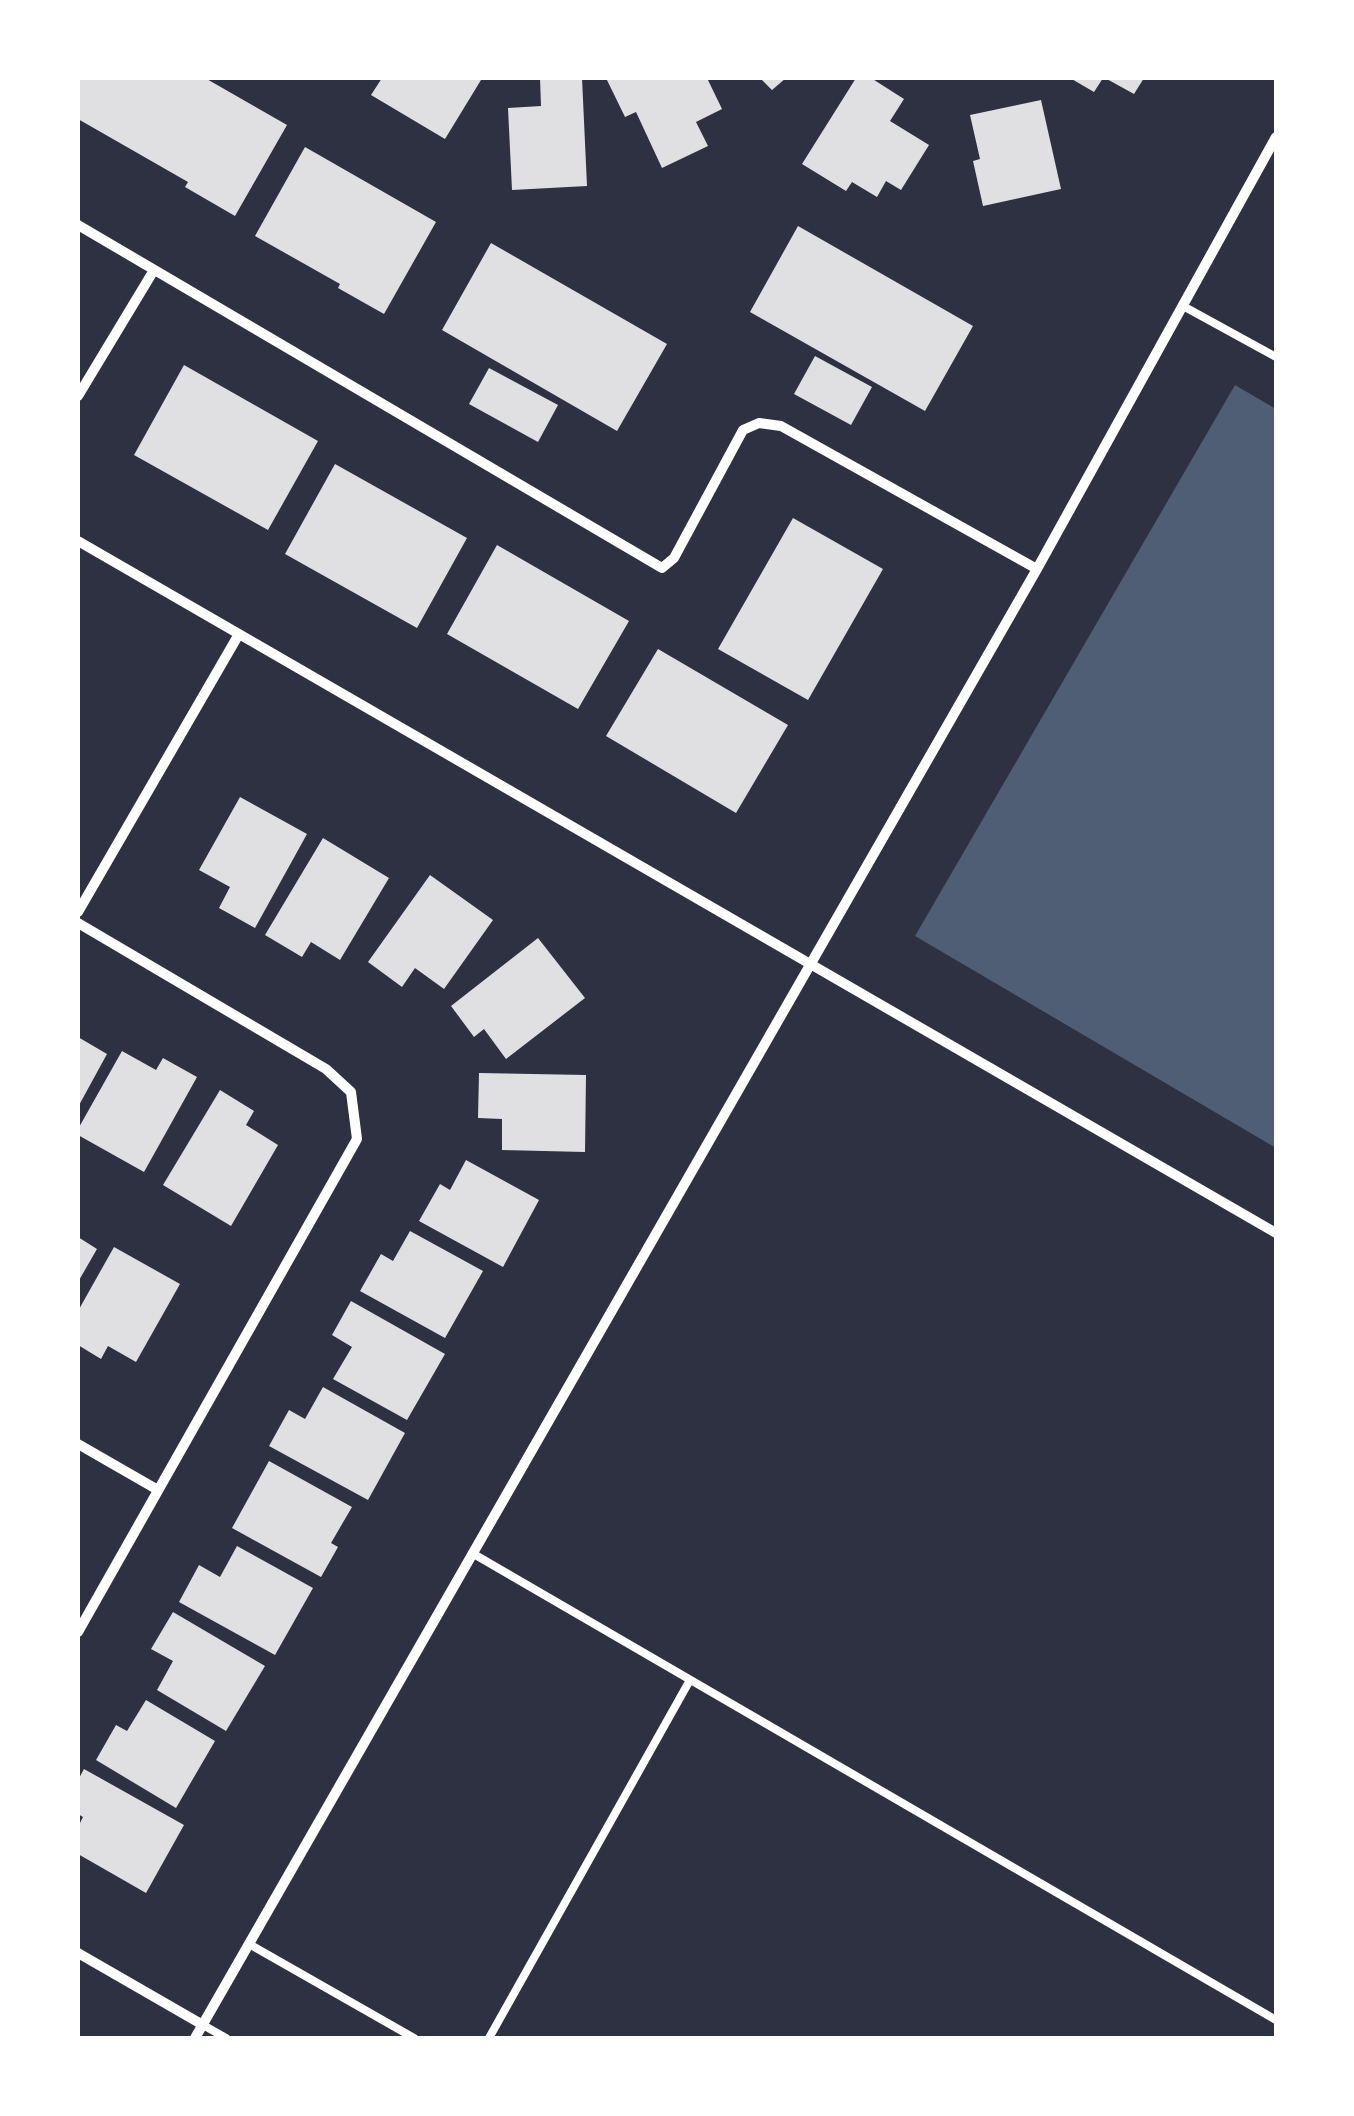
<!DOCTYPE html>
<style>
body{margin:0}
#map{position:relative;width:1354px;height:2116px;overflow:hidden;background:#2d3142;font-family:Signika,sans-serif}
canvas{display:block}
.frame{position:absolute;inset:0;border:80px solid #fff;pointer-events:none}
</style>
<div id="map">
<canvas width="1354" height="2116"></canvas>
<div class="frame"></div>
</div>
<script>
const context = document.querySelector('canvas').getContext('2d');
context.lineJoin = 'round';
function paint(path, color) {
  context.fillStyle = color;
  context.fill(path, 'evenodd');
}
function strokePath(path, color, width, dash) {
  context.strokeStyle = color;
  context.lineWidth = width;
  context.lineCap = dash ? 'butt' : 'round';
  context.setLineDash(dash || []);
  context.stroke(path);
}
const water = new Path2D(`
 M 1235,385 L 1276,409 L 1276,1148 L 915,936 Z`);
const building = new Path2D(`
 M 80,78 L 205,78 L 287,125 L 235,216 L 185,187 L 188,182 L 78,119 L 78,81 Z
 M 382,78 L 477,78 L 481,80 L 445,139 L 371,95 Z
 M 540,78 L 582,78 L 587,186 L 512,190 L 508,108 L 541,106 Z
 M 606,78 L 707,78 L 722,109 L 696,122 L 708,146 L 662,168 L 636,112 L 625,117 Z
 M 760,78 L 786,78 L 772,90 Z
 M 856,78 L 871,78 L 904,99 L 890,121 L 929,145 L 901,190 L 886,181 L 877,197 L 852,182 L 846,191 L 802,164 Z
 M 1070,78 L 1103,78 L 1094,92 Z
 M 1105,78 L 1144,78 L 1134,94 Z
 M 1041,100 L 1061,189 L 983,206 L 973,161 L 980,159 L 970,115 Z
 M 305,147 L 436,222 L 384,314 L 338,288 L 340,284 L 255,236 Z
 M 798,226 L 973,326 L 925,411 L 750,312 Z
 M 491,243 L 667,344 L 617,431 L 442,330 Z
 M 815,356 L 872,387 L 851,425 L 794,394 Z
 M 184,365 L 318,441 L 268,530 L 134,455 Z
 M 489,368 L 558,405 L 538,442 L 469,404 Z
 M 335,464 L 467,538 L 417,628 L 285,554 Z
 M 793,518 L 883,569 L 808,700 L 718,649 Z
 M 497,545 L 629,621 L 578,709 L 447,634 Z
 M 658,649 L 788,725 L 736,813 L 606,736 Z
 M 240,797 L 307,834 L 255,928 L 219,908 L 230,887 L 199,870 Z
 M 323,838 L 389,878 L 340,960 L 311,942 L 302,957 L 265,935 Z
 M 430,875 L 493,920 L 444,989 L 415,968 L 402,987 L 368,962 Z
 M 538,938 L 585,998 L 506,1059 L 484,1029 L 474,1037 L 451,1006 Z
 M 78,1037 L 107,1054 L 78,1107 Z
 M 122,1051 L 156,1070 L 163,1058 L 197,1077 L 144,1172 L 78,1135 L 78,1129 Z
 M 479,1073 L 586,1075 L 585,1152 L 502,1150 L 502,1119 L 478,1118 Z
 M 220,1090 L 254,1111 L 246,1125 L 278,1145 L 231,1226 L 163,1185 Z
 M 466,1160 L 539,1200 L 503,1267 L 419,1221 L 440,1184 L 450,1190 Z
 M 410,1231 L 483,1271 L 445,1338 L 360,1291 L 381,1254 L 393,1261 Z
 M 78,1237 L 97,1249 L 78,1282 Z
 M 114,1247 L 180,1284 L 136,1362 L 108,1346 L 101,1359 L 78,1345 L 78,1311 Z
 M 351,1301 L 445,1354 L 407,1420 L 333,1379 L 352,1347 L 332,1335 Z
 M 323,1387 L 405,1433 L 368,1500 L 269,1446 L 289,1410 L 305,1419 Z
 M 269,1461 L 352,1507 L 331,1543 L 338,1547 L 321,1577 L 232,1528 Z
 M 237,1546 L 313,1588 L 275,1655 L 179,1602 L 199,1565 L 220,1577 Z
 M 173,1612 L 265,1666 L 226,1731 L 157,1690 L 173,1661 L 151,1649 Z
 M 146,1700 L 215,1741 L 176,1808 L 96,1760 L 116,1725 L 127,1731 Z
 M 84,1769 L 184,1825 L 146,1893 L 78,1854 L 78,1827 L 83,1817 L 78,1814 L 78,1780 Z`);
const service = new Path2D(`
 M 1183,306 L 1276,357
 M 472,1553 L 1276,2020
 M 249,1944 L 414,2038
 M 203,2025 L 226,2038
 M 489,2038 L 690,1680`);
const minor = new Path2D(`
 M 78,225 L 662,568 L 674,558 L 743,430 L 759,423 L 781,426 L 1037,569
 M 78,396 L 154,270
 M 78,541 L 1276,1233
 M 78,912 L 239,634
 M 78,923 L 326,1069 L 351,1092 L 357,1139 L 78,1632
 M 78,1444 L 158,1490
 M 78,1953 L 203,2025
 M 195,2038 L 1037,569 L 1276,137`);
paint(water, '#4f5d75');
paint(building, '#e0e0e3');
strokePath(service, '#fff', 8);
strokePath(minor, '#fff', 10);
</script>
